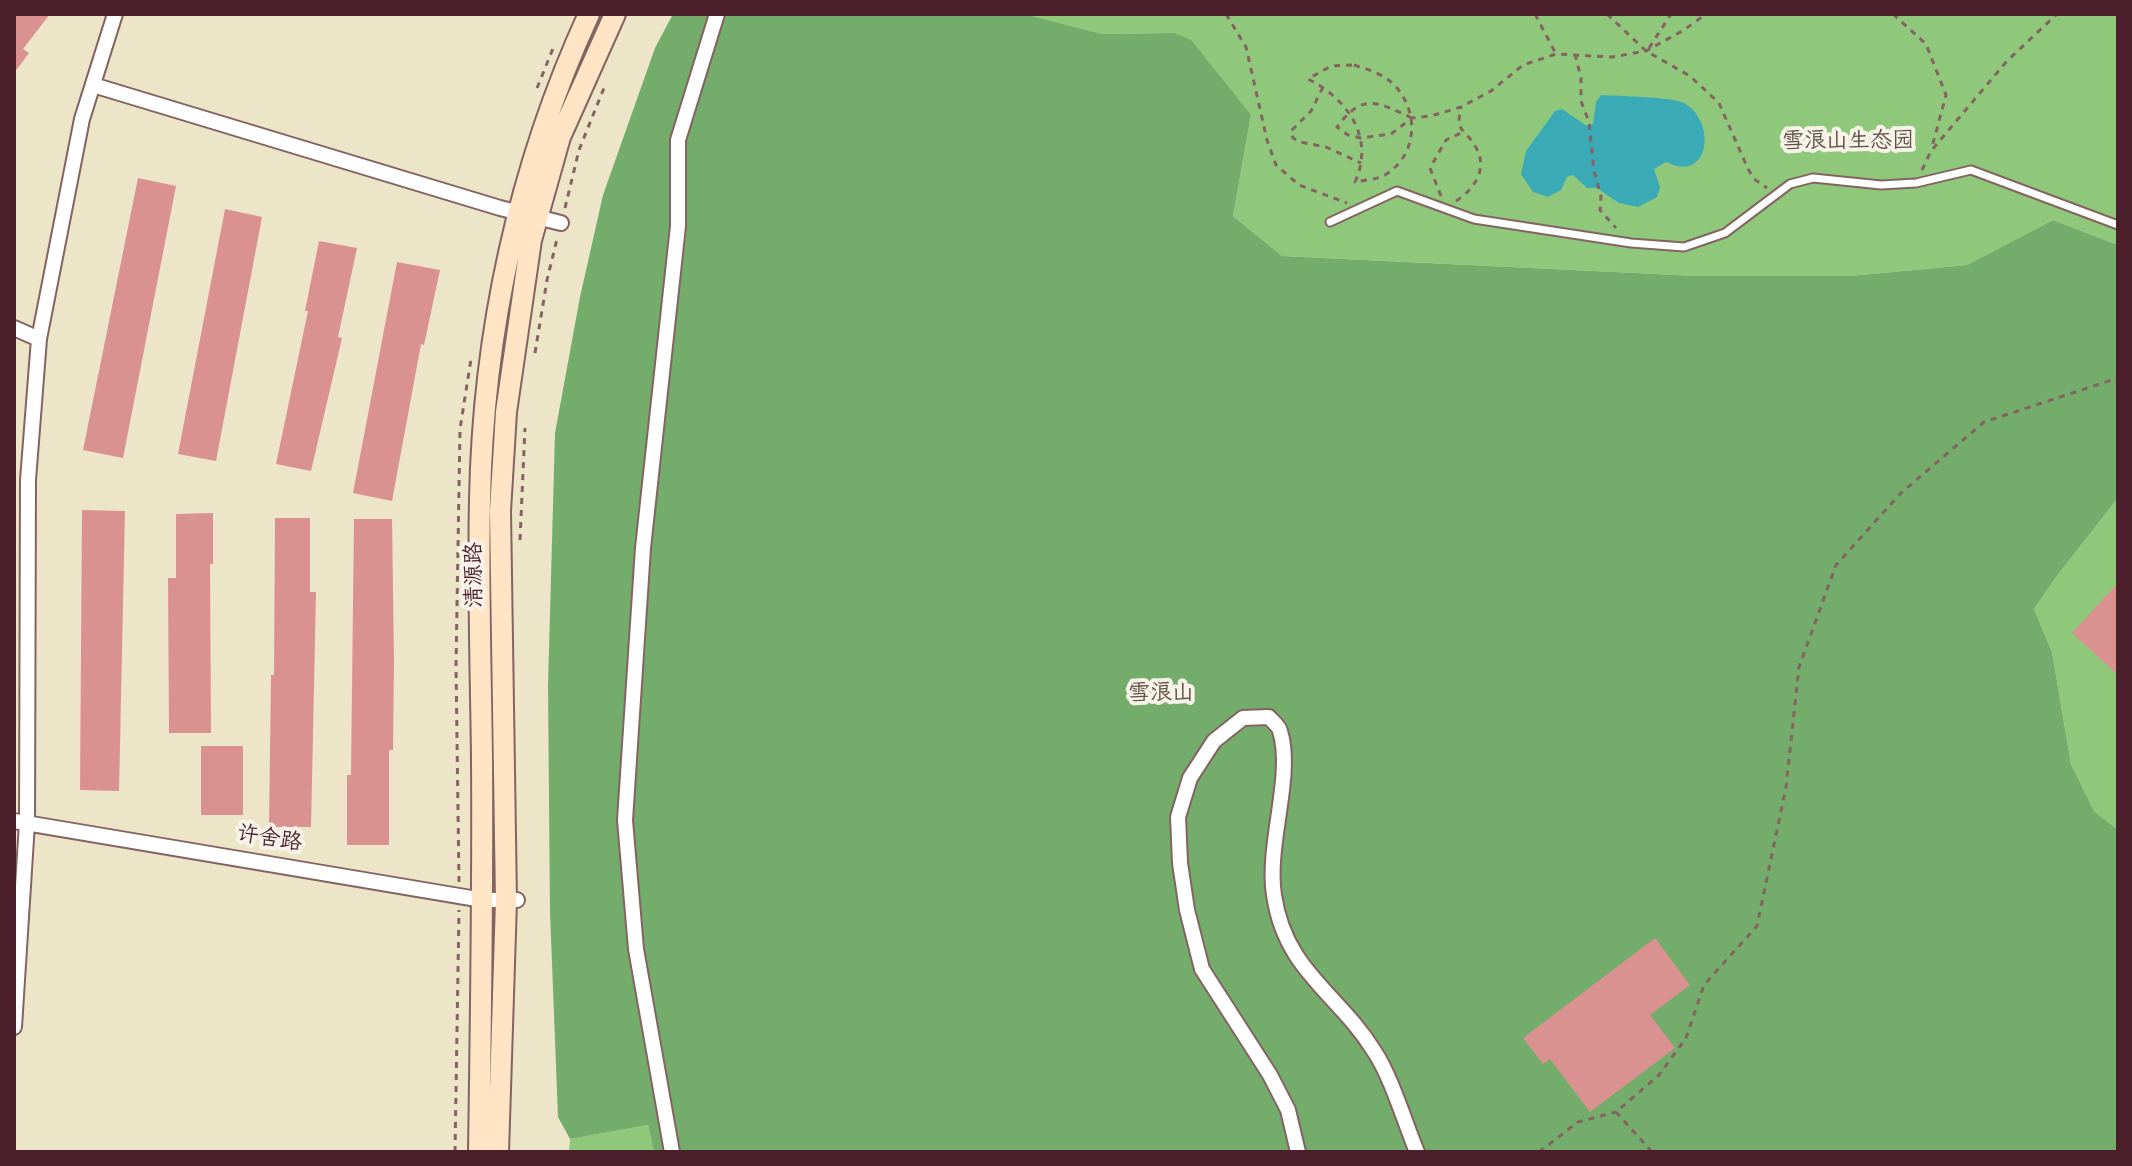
<!DOCTYPE html>
<meta charset="utf-8">
<style>
body{margin:0}
#map{position:relative;width:2132px;height:1166px;overflow:hidden;background:#ede5c8;font-family:"Gochi Hand",sans-serif}
canvas{display:block}
.frame{position:absolute;inset:0;border:16px solid #4a1f2b;pointer-events:none}
</style>
<div id="map">
<canvas width="2132" height="1166"></canvas>
<div class="frame"></div>
</div>
<script>
const context = document.querySelector('canvas').getContext('2d');
context.lineJoin = 'round';
function paint(path, color) {
  context.fillStyle = color;
  context.fill(path, 'evenodd');
}
function strokePath(path, color, width, dash) {
  context.strokeStyle = color;
  context.lineWidth = width;
  context.lineCap = dash ? 'butt' : 'round';
  context.setLineDash(dash || []);
  context.stroke(path);
}
function write(font, color, halo, rows, align = 'center') {
  context.font = font + ' "Gochi Hand","LXGW WenKai TC",sans-serif';
  context.lineWidth = 8;
  context.setLineDash([]);
  context.textBaseline = 'middle';
  context.strokeStyle = halo;
  context.fillStyle = color;
  for (const [text, x, y, turn = 0] of rows) {
    context.save();
    context.translate(x, y);
    context.rotate((+turn || 0) * Math.PI / 180);
    context.textAlign = isNaN(turn) ? turn : align;
    if (halo) context.strokeText(text, 0, 0);
    context.fillText(text, 0, 0);
    context.restore();
  }
}
const green = new Path2D(`
 M 1025,14 L 2118,14 L 2118,245 L 2053,220 L 1967,265 L 1850,276 L 1697,276 L 1282,256 L 1233,216 L 1251,115 L 1174,33 L 1102,34 Z
 M 2118,498 L 2118,830 L 2094,811 L 2071,764 L 2052,652 L 2034,609 L 2056,577 Z
 M 648,1125 L 654,1152 L 569,1152 L 570,1139 Z`);
const forest = new Path2D(`
 M 673,14 L 1025,14 L 1102,34 L 1174,33 L 1191,40 L 1251,115 L 1233,216 L 1282,256 L 1697,276 L 1850,276 L 1967,265 L 2053,220 L 2118,245 L 2118,498 L 2056,577 L 2034,609 L 2052,652 L 2071,764 L 2094,811 L 2118,830 L 2118,1152 L 654,1152 L 648,1125 L 570,1139 L 558,1117 L 550,912 L 548,685 L 555,433 L 580,297 L 603,195 L 655,48 Z`);
const water = new Path2D(`
 M 1601,95 C 1618,96 1672,97 1684,103 C 1718,123 1709,184 1666,162 L 1654,169 L 1660,187 L 1657,197 L 1638,207 L 1619,203 L 1597,188 L 1587,188 L 1573,175 L 1567,177 L 1561,190 L 1548,197 L 1533,192 L 1521,174 L 1526,151 L 1555,111 L 1562,109 L 1587,126 L 1593,124 L 1596,102 Z`);
const building = new Path2D(`
 M 14,14 L 50,14 L 23,49 L 29,53 L 14,73 Z
 M 138,178 L 176,186 L 123,458 L 83,450 Z
 M 225,209 L 262,217 L 216,461 L 178,454 Z
 M 319,241 L 357,248 L 338,337 L 342,338 L 311,471 L 276,464 L 308,311 L 305,311 Z
 M 397,262 L 440,270 L 424,345 L 421,344 L 392,501 L 353,493 Z
 M 82,510 L 125,511 L 119,791 L 80,790 Z
 M 213,513 L 213,564 L 210,564 L 211,733 L 169,733 L 168,578 L 176,578 L 176,514 Z
 M 275,518 L 310,518 L 310,592 L 316,592 L 311,827 L 269,827 L 271,675 L 274,675 Z
 M 354,519 L 392,519 L 394,661 L 393,750 L 389,750 L 389,845 L 347,845 L 347,775 L 351,775 Z
 M 2118,583 L 2118,675 L 2072,633 Z
 M 201,746 L 243,746 L 243,815 L 201,815 Z
 M 1655,938 L 1690,985 L 1650,1015 L 1675,1048 L 1590,1112 L 1550,1059 L 1543,1064 L 1523,1038 Z`);
const path = new Path2D(`
 M 1226,14 L 1246,47 L 1267,140 L 1276,165 L 1299,185 L 1347,203
 M 1535,14 L 1556,54
 M 1607,14 L 1646,51 L 1690,76 L 1719,103 L 1748,169 L 1754,179 L 1767,188
 M 1893,14 L 1926,44 L 1946,95 L 1932,147
 M 1649,48 L 1671,14
 M 1575,54 L 1581,78 L 1581,101 L 1589,122 L 1594,171 L 1601,196 L 1600,210 L 1616,228
 M 1354,65 C 1370,70 1386,75 1397,88 C 1420,116 1416,156 1385,175 C 1376,180 1364,180 1355,182 C 1375,138 1348,99 1308,79 L 1331,66 Z
 M 1323,87 L 1311,111 L 1291,131 L 1293,138 L 1300,142 L 1326,147 L 1361,163
 M 537,88 L 554,46
 M 1412,118 C 1377,102 1363,92 1337,127 L 1348,135 L 1361,138 L 1391,134 L 1412,118 L 1431,116 L 1461,107 L 1491,91 L 1523,65 L 1556,54 L 1612,57 L 1646,51 L 1684,30 L 1706,14
 M 1922,170 L 1931,151 L 2007,61 L 2057,14
 M 1441,196 L 1430,168 L 1446,140 L 1461,133
 M 1456,201 C 1475,189 1489,167 1475,146 C 1464,127 1455,133 1461,107
 M 565,208 L 579,150 L 606,83
 M 535,353 L 547,280 L 557,239
 M 520,540 L 525,428
 M 459,882 L 456,666 L 460,429 L 471,359
 M 455,1152 L 459,910
 M 1539,1152 L 1578,1122 L 1616,1112
 M 1652,1152 L 1616,1112 L 1659,1075 L 1686,1038 L 1704,985 L 1757,926 L 1786,787 L 1799,667 L 1836,565 L 1900,494 L 1984,422 L 2118,378`);
const lane = new Path2D(`
 M 1330,222 L 1397,191 L 1474,219 L 1631,243 L 1684,247 L 1725,233 L 1790,184 L 1813,178 L 1881,185 L 1916,183 L 1971,170 L 2118,225`);
const street = new Path2D(`
 M 93,85 L 500,208 L 561,223
 M 14,328 L 39,339
 M 14,821 L 483,900 L 517,900
 M 14,1027 L 27,823 L 28,480 L 39,339 L 82,119 L 115,14
 M 672,1152 L 636,949 L 625,820 L 643,548 L 678,226 L 678,140 L 717,14
 M 1298,1152 L 1288,1110 L 1270,1075 L 1202,969 L 1187,910 L 1180,863 L 1178,817 L 1190,778 L 1214,741 L 1243,718 L 1269,717 C 1273,722 1279,726 1280,731 C 1294,775 1266,845 1274,895 C 1285,971 1338,993 1374,1051 C 1391,1076 1405,1123 1417,1152`);
const secondary = new Path2D(`
 M 479,1152 C 481,1021 483,890 482,759 C 481,673 478,586 480,500 C 483,333 519,166 589,14
 M 498,1152 L 506,901 L 500,511 L 506,412 L 531,240 L 560,137 L 615,14`);
const parkNames = [
 ["雪浪山生态园",1848,144],
 ["雪浪山",1161,696]
];
const streetNames = [
 ["清源路",477,575,-91],
 ["许舍路",269,841,9]
];
paint(green, '#90c87b');
paint(forest, '#74ac6b');
paint(water, '#3aaab7');
paint(building, '#d9928f');
strokePath(lane, '#836462', 11);
strokePath(street, '#836462', 18);
strokePath(secondary, '#836462', 24);
strokePath(path, '#836462', 3, [6, 6]);
strokePath(lane, '#fff', 7);
strokePath(street, '#fff', 14);
strokePath(secondary, '#ffe4c6', 20);
write('22px', '#5f5243', '#f7f3e8', parkNames);
write('22px', '#4a1f2b', '#f7f3e8', streetNames);
</script>
